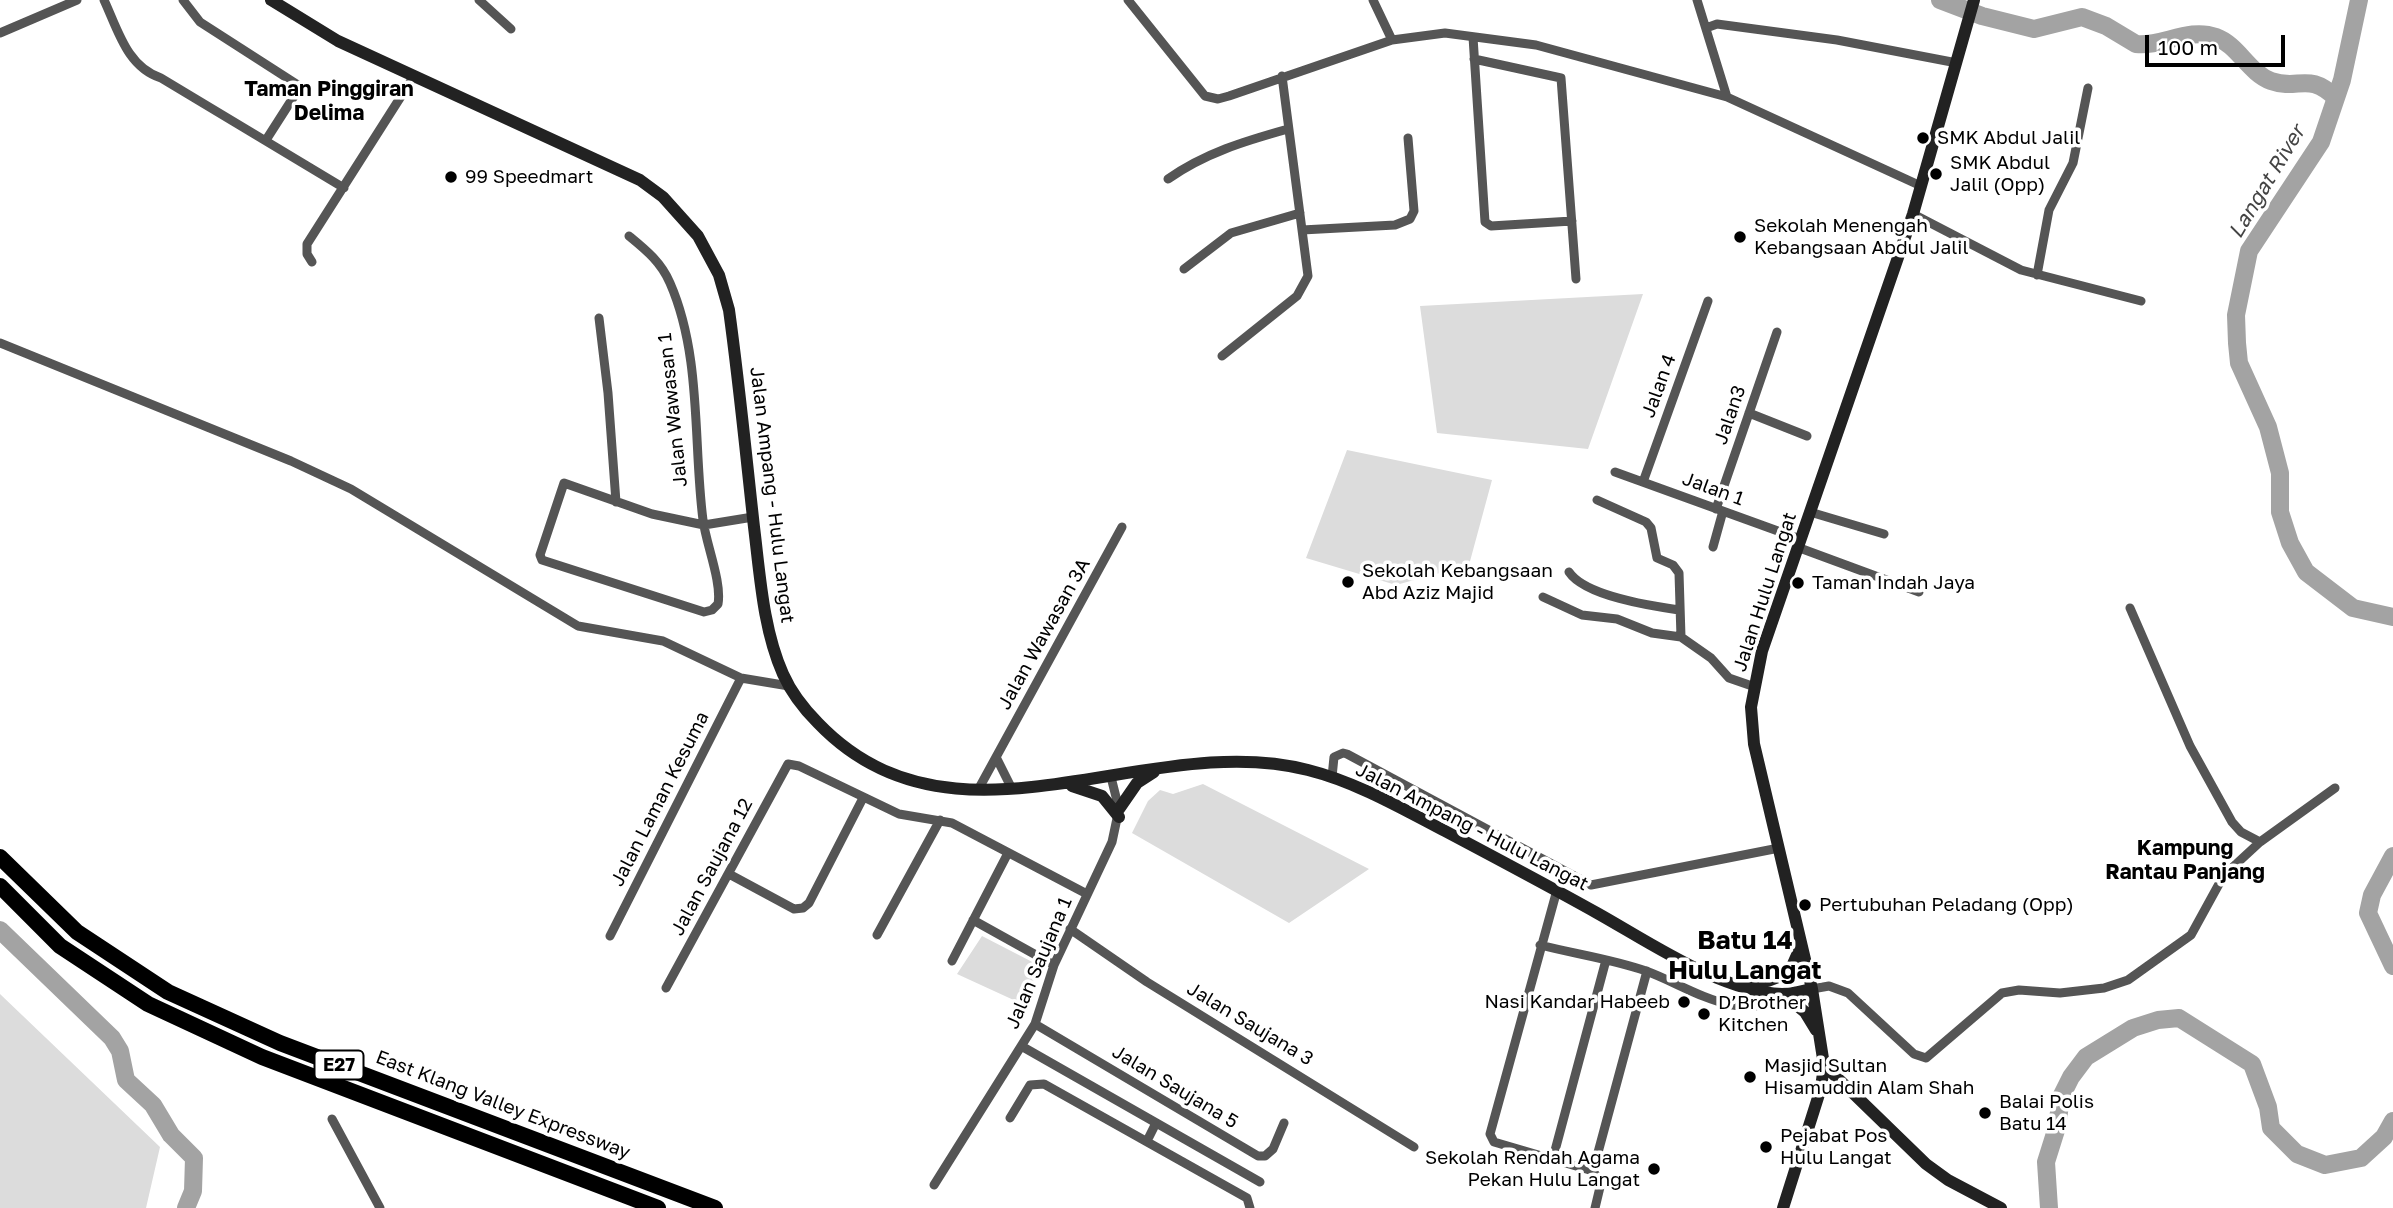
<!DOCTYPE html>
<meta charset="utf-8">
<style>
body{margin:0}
#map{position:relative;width:2393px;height:1208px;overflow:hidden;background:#fff;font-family:"Golos Text",sans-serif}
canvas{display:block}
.scale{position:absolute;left:2145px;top:35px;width:140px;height:32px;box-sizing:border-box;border:4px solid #000;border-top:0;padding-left:9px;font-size:21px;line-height:24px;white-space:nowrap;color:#000;-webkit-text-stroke:5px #fff;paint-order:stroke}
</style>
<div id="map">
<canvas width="2393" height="1208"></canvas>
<div class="scale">100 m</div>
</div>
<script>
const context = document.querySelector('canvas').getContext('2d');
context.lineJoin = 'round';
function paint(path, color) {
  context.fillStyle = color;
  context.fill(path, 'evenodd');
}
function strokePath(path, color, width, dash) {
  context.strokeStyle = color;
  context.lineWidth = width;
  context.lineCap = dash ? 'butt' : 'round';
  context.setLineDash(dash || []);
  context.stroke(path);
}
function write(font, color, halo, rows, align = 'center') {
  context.font = font + ' "Golos Text",sans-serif';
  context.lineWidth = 7;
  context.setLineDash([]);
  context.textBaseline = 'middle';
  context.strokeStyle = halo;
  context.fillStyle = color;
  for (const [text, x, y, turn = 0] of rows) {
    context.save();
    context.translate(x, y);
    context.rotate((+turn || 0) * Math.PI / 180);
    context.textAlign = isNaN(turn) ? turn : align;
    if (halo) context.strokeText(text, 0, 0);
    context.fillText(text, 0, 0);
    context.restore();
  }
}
const green = new Path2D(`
 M 1643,294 L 1588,449 L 1437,433 L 1420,306 Z
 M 1347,450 L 1492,480 L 1469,565 L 1396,585 L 1306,558 Z
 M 1203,784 L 1369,869 L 1289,923 L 1132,833 L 1148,801 L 1160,790 L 1173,794 Z
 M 982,936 L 1044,968 L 1018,1002 L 957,974 Z
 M 0,994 L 160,1147 L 146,1208 L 0,1208 Z`);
const river = new Path2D(`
 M 1940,0 L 1982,16 L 2034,29 L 2082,17 L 2106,26 L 2136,44 C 2162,47 2188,27 2216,37 C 2238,45 2249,73 2271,81 C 2299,91 2308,71 2336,98
 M 2359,0 L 2342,80 L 2321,142 L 2249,251 L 2236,315 L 2237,343 L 2239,363 L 2268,427 L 2280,473 L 2280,512 L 2290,543 L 2306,572 L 2353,608 L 2393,617
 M 2393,856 L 2372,895 L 2368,913 L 2393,966
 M 0,930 L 112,1038 L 120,1051 L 126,1080 L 153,1105 L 171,1135 L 194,1158 L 193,1191 L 186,1208
 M 2049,1208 L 2046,1162 L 2057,1127 L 2061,1097 L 2071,1077 L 2086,1057 L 2133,1028 L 2158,1020 L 2179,1018 L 2252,1064 L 2268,1107 L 2271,1128 L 2297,1154 L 2325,1165 L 2361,1158 L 2384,1137 L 2393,1121`);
const street = new Path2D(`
 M 104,0 C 118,30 127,67 161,78 L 344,188
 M 183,0 L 200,22 L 298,85 L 298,90 L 266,140
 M 479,0 L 511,29
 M 1128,0 L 1205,96 L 1218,99 L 1229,96 L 1392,40 L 1445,33 L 1536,45 L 1727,97
 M 1373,0 L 1392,40
 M 1697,0 L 1727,97 L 1921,186
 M 1706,28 L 1717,24 L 1837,40 L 1957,63
 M 0,33 L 77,0
 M 1473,37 L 1485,222 L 1491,226 L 1572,221
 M 1474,59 L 1561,78 L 1576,279
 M 1168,179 C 1205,153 1245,141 1288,129
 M 1913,214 L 2021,270 L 2141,301
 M 1302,230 L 1395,225 L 1410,219 L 1414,211 L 1408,138
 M 629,236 C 646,250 661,262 670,283 C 702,356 693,443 703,520 C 706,544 722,582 718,604 L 712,610 L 704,612 L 542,560 L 540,555 L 564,483 L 652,514 L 704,525 L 753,517
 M 312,262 L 307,254 L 307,244 L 414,76
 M 1184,269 L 1231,233 L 1300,213
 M 2037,275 L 2049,210 L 2073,163 L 2088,88
 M 599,318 L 608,393 L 616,502
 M 0,343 L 291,461 L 351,489 L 578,626 L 663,641 L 741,678 L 789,686
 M 1222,356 L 1297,296 L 1308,276 L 1282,76
 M 1749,413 L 1807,436
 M 1615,472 L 1800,539
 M 1643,482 L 1708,301
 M 1597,500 L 1646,522 L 1651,528 L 1657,558 L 1673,565 L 1679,573 L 1681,637
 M 1716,509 L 1777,332
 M 1810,512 L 1884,534
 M 1713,547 L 1723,511
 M 1797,547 L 1919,592
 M 1569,572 C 1585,596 1651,606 1679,610
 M 1543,597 L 1582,615 L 1617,619 L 1652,633 L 1681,637 L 1711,658 L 1729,678 L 1755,687
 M 2130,608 L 2190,746 L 2232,822 L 2241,832 L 2260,842
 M 996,757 L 1012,789
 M 1332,777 L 1334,757 L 1343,753 L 1347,754 L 1591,885 L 1779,848
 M 978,790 L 1122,527
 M 729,874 L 794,909 L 803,908 L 809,903 L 863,798
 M 1557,890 L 1490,1134 L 1494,1142 L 1593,1171 L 1601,1183 L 1595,1208
 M 973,920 L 1054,965
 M 1070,929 L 1147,982 L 1414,1147
 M 877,935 L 940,820
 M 610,936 L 741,678
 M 1540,945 C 1575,954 1612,959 1646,971 C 1688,986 1742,1027 1783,994
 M 952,961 L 1008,853
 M 666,988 L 788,764 L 799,766 L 899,814 L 952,823 L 1087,894
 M 1812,989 L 1829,986 L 1848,993 L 1914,1054 L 1926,1058 L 2002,993 L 2019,990 L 2060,993 L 2104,988 L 2128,980 L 2191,935 L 2219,884 L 2234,866 L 2260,842 L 2335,788
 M 1035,1024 L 1258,1156 L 1265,1156 L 1273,1149 L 1284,1123
 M 1023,1047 L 1260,1182
 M 1010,1118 L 1030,1085 L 1044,1084 L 1247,1198 L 1250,1208
 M 332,1119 L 380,1208
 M 1147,1141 L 1156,1123
 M 1553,1158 L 1606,960
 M 1593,1171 L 1647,971
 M 934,1185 L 1035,1024 L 1054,965 L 1112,842 L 1119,809 L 1111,777`);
const secondary = new Path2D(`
 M 271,0 L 338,41 L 640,180 L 663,197 L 698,236 L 719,275 L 729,310 C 739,382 746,455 754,527 C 760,575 763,629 783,674 C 791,692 804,709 818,723 C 955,866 1147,728 1308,770 C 1356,782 1401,808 1445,831 C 1496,858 1547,885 1597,913 C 1649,942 1721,992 1782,994 C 1792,994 1802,991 1812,989
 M 1072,786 L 1102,796 L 1119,817
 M 1119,809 L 1137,783 L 1154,772
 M 1743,981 L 1768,981 L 1789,973 L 1801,946
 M 1783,994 L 1805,1012 L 1816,1030
 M 1824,1065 L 1926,1164 L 1948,1180 L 2001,1208
 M 1783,1208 L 1821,1088 L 1824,1065 L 1812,989 L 1754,744 L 1751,707 L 1762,651 L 1913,214 L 1974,0`);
const highway = new Path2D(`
 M 0,857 L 77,932 L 168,992 L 280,1043 L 715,1208
 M 0,886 L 60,946 L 148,1004 L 262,1057 L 658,1208`);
const markers = [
 [1923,138,7,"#000"],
 [1936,174,7,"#000"],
 [451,177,7,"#000"],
 [1740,237,7,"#000"],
 [1348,582,7,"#000"],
 [1798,583,7,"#000"],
 [1805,905,7,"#000"],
 [1684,1002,7,"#000"],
 [1704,1014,7,"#000"],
 [1750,1077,7,"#000"],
 [1985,1113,7,"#000"],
 [1766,1147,7,"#000"],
 [1654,1169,7,"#000"]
];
const shields = [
 [339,1065,49]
];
const shieldNames = [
 ["E27",339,1065]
];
const poiNames = [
 ["SMK Abdul Jalil",1937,138],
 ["SMK Abdul",1950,163],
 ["Jalil (Opp)",1950,185],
 ["99 Speedmart",465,177],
 ["Sekolah Menengah",1754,226],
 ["Kebangsaan Abdul Jalil",1754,248],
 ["Sekolah Kebangsaan",1362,571],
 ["Abd Aziz Majid",1362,593],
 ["Taman Indah Jaya",1812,583],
 ["Pertubuhan Peladang (Opp)",1819,905],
 ["Nasi Kandar Habeeb",1670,1002,"right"],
 ["D’Brother",1718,1003],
 ["Kitchen",1718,1025],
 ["Masjid Sultan",1764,1066],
 ["Hisamuddin Alam Shah",1764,1088],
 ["Balai Polis",1999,1102],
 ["Batu 14",1999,1124],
 ["Pejabat Pos",1780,1136],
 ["Hulu Langat",1780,1158],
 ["Sekolah Rendah Agama",1640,1158,"right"],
 ["Pekan Hulu Langat",1640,1180,"right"]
];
const streetNames = [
 ["Jalan 4",1659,386,-70],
 ["Jalan Wawasan 1",673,410,-96],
 ["Jalan3",1730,415,-71],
 ["Jalan 1",1713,489,20],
 ["Jalan Ampang - Hulu Langat",772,495,83],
 ["Jalan Hulu Langat",1765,592,-72],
 ["Jalan Wawasan 3A",1044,634,-61],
 ["Jalan Laman Kesuma",660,799,-63],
 ["Jalan Ampang - Hulu Langat",1472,827,27],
 ["Jalan Saujana 12",712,867,-62],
 ["Jalan Saujana 1",1039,963,-67],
 ["Jalan Saujana 3",1250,1024,31],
 ["Jalan Saujana 5",1175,1087,31],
 ["East Klang Valley Expressway",503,1105,21]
];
const neighbourhoodNames = [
 ["Taman Pinggiran",329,89],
 ["Delima",329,113],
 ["Kampung",2185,848],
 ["Rantau Panjang",2185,872]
];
const waterNames = [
 ["Langat River",2267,182,-59]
];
const districtNames = [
 ["Batu 14",1745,941],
 ["Hulu Langat",1745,971]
];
paint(green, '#dcdcdc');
strokePath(river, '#a3a3a3', 18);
strokePath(street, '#555', 9);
strokePath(secondary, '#222', 12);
strokePath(highway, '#000', 16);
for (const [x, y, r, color] of markers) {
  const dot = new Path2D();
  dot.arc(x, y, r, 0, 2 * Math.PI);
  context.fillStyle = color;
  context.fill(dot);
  strokePath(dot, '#fff', 2.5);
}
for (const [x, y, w] of shields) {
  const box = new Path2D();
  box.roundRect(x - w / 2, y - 14.5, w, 29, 5);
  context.fillStyle = '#fff';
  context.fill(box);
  strokePath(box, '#000', 2);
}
write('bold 18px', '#000', null, shieldNames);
write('19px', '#000', '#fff', poiNames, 'left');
write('19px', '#000', '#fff', streetNames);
write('bold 21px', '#000', '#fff', neighbourhoodNames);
write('italic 21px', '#444', '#fff', waterNames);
write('bold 26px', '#000', '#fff', districtNames);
</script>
